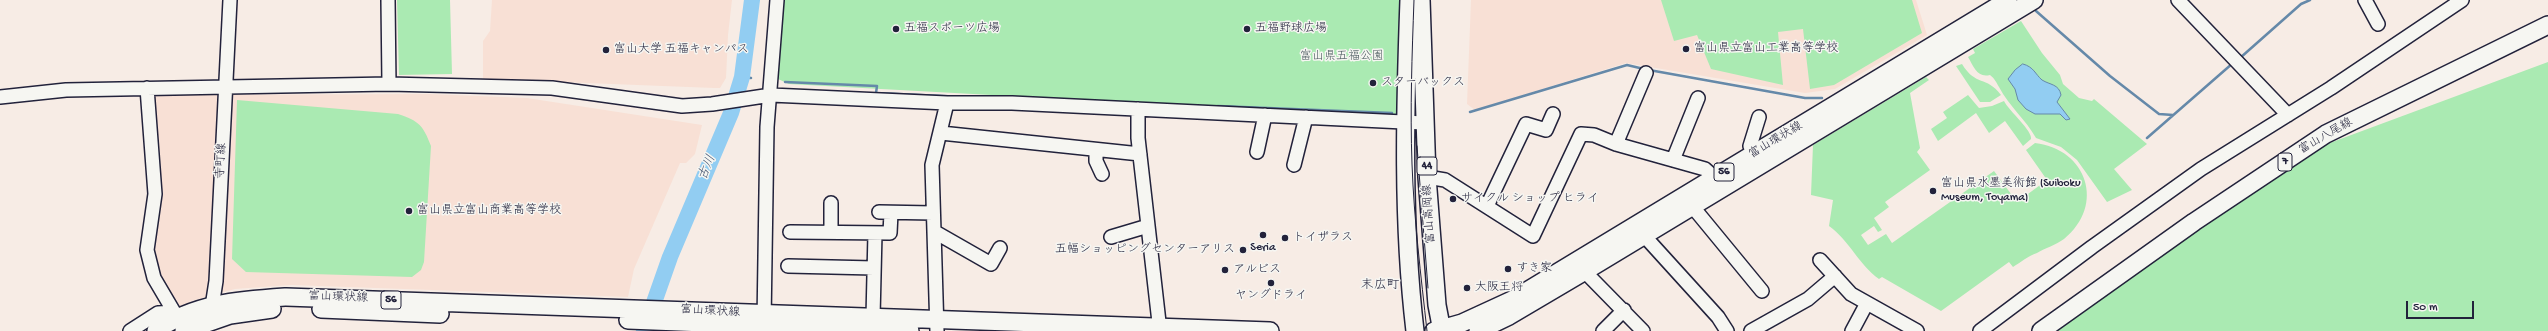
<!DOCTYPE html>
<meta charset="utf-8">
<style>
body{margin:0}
#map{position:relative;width:2548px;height:331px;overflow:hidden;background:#f7ece5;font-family:"Gochi Hand",sans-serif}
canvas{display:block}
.scale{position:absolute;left:2406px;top:301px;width:68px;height:18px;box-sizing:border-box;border:2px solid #22223b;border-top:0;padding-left:5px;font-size:12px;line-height:14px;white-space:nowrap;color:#22223b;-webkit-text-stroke:3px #f6f6f2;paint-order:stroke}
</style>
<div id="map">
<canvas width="2548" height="331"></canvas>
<div class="scale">50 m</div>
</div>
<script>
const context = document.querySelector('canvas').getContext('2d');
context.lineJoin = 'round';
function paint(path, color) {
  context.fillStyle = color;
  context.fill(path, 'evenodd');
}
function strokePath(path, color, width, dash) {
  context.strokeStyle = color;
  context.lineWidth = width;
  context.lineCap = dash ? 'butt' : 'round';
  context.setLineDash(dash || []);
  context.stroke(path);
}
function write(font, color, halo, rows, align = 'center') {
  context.font = font + ' "Gochi Hand","Klee One",sans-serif';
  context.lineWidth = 3;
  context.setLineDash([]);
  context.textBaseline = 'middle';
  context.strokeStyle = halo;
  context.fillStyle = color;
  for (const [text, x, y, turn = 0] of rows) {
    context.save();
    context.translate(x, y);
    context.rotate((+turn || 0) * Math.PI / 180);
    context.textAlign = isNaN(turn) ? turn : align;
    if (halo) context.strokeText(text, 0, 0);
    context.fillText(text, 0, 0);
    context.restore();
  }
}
const built = new Path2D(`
 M 492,0 L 732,0 L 728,35 L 726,78 L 720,88 L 714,88 L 483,79 L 483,41 L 490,31 Z
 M 1471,0 L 1916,0 L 1927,35 L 1835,89 L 1805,93 L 1626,63 L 1475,110 L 1467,104 Z
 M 429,94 L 527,98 L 702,125 L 695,154 L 686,163 L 680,163 L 634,269 L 628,297 L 291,285 L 235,289 L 191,301 L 174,312 L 154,259 L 154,231 L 161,203 L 154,95 Z`);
const green = new Path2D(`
 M 397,0 L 450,0 L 452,74 L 399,75 Z
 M 784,0 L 1404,0 L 1396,117 L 789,84 L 778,79 Z
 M 1661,0 L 1912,0 L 1922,33 L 1834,85 L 1810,89 L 1803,29 L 1778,32 L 1783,85 L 1711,69 L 1697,35 L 1674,41 Z
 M 2021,21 L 2042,53 L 2060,75 L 2063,84 L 2079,98 L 2092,101 L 2094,99 L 2147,144 L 2114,169 L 2132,190 L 2107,202 L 2077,160 L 2061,147 L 2036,138 C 2026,120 2009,106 1999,87 C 1996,82 1995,79 1990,75 C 1977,78 1974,67 1968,57 L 1975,53 L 1973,49 Z
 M 2548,62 L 2548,331 L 2049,331 L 2111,285 L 2327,144 Z
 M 1962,64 C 1976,87 1986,75 2001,95 L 1990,102 L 1980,102 L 1956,66 Z
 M 1926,77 L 1929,80 L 1910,93 L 1920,148 L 1917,152 L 1930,170 L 1885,202 L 1889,207 L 1874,218 L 1882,230 L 1878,232 L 1874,226 L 1861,235 L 1868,245 L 1886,234 L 1892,243 L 1994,171 L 2017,202 L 2047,180 L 2026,150 L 2035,143 C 2087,149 2106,205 2064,239 C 2056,245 2045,248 2037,253 C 2028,256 2021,262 2013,267 L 2009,262 L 1941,311 L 1882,277 L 1879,279 C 1859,265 1849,240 1829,226 L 1833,200 L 1811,195 L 1813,145 Z
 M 1968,95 L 1979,108 L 1992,106 L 2004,101 C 2009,111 2033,131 2031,139 L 2023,146 L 2005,121 L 1989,133 L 1976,113 L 1938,141 L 1931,129 L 1947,118 L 1943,112 Z
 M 237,100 L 398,114 C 419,121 423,125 431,146 L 424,262 L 421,270 L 412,277 L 246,272 L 232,259 Z`);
const water = new Path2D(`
 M 2023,64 C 2034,67 2035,74 2042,80 C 2050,85 2059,84 2061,95 L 2057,102 L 2070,119 L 2066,120 L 2060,114 L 2035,114 L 2026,109 L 2018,100 L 2015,89 L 2008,79 L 2015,70 Z`);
const stream = new Path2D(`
 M 2036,11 L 2110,76 L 2159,114 L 2173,115
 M 2240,58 L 2301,4 L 2310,0
 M 1649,70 L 1805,98 L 1822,98
 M 742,77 L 751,78
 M 785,82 L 877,86 L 876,93 L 965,97
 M 1218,106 L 1392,113
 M 1470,112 L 1627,65 L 1644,69
 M 2147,138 L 2233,63`);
const river = new Path2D(`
 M 644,331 L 670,257 L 731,113 L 742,77 L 752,0`);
const minor = new Path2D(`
 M 388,0 L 389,84
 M 2178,0 L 2288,115
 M 2365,0 L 2378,24
 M 0,97 L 66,90 L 389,84 L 552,88 L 682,106 L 712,104 L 771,95 L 947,103 L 1012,103 L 1424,123
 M 1138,109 L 1138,138 L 1160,331
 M 941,133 L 1140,154
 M 1616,144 L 1646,73
 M 1096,150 L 1096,161 L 1102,174
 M 1257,152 L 1265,115
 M 1754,154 L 1750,146 L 1759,117
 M 1673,160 L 1698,98
 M 1294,165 L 1306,117
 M 1427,177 L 1445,180 L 1533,236 L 1581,134 L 1594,135 L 1616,144 L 1705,169 L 1715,178 L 1719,185
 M 1689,198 L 1697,212 L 1762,291
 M 1487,206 L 1526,124 L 1546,130 L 1553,114
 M 879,212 L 933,213
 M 1640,227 L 1649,241 L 1718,317 L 1727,331
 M 790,232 L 890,233 L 891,213
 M 831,232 L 831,203
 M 935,232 L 991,264 L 1000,248
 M 1111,237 L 1148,226
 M 1820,260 L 1851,294 L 1917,331
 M 1582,262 L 1590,277 L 1643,331
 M 788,266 L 874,268
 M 211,313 L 216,281 L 230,0
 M 873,317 L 875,233
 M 764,322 L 767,127 L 777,0
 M 130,331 L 158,313 L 174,312 L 154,278 L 147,250 L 155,194 L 147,88
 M 937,331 L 932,165 L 947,103
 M 1603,331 L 1624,310
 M 1751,331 L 1808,299 L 1835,276
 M 1852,331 L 1867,303
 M 1980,331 L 2092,247 L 2201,169 L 2331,88 L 2462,0`);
const major = new Path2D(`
 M 1409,0 C 1405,110 1402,221 1415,331
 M 1421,0 L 1427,177 L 1437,305 L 1442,331
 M 321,309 L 440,314
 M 628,320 L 910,331
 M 156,331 C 193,303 241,300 286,297 L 1270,331
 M 184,331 L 230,315 L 272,309
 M 1434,331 L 1462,323 L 1512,300 L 2008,0
 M 1478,331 L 1509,316 L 1587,270 L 2034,0
 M 2041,331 L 2194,222 L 2326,134 L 2548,25`);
const tram = new Path2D(`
 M 1414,0 C 1412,55 1410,109 1412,164 C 1414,220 1421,276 1427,331
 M 1417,146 L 1428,288`);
const markers = [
 [896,29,4,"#22223b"],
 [1247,29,4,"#22223b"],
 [1686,49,4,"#22223b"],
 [606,50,4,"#22223b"],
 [1373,83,4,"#22223b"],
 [1933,191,4,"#22223b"],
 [1453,199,4,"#22223b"],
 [409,211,4,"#22223b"],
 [1263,235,4,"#22223b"],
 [1285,238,4,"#22223b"],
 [1243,250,4,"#22223b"],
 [1508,269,4,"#22223b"],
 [1225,270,4,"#22223b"],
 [1271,283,4,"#22223b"],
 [1467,288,4,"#22223b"]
];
const shields = [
 [2285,162,14],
 [1427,166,20],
 [1724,172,20],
 [391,300,20]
];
const shieldNames = [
 ["7",2285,162],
 ["44",1427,166],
 ["56",1724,172],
 ["56",391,300]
];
const poiNames = [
 ["五福スポーツ広場",904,29],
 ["五福野球広場",1255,29],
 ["富山県立富山工業高等学校",1694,49],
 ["富山大学 五福キャンパス",614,50],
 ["スターバックス",1381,83],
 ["富山県水墨美術館 (Suiboku",1941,184],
 ["Museum, Toyama)",1941,198],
 ["サイクル ショップ ヒライ",1461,199],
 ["富山県立富山商業高等学校",417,211],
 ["トイザラス",1293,238],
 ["Seria",1263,248,"center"],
 ["五幅ショッピングセンターアリス",1235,250,"right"],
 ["すき家",1516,269],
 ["アルビス",1233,270],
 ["大阪王将",1475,288],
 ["ヤングドライ",1271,296,"center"]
];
const parkNames = [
 ["富山県五福公園",1342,57]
];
const streetNames = [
 ["富山八尾線",2326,137,-30],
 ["富山環状線",1776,141,-31],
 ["寺町線",222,161,-87],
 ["富山高岡線",1430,214,-94],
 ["富山環状線",338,298,2],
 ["富山環状線",710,312,3]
];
const waterNames = [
 ["古川",708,168,-67]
];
const neighbourhoodNames = [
 ["末広町",1380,286]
];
paint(built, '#f8e0d5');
paint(green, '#aaeab2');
paint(water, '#92cdf2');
strokePath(water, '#6589a9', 1);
strokePath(stream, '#6589a9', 2.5);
strokePath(river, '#92cdf2', 16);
strokePath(minor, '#22223b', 16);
strokePath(major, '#22223b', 20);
strokePath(minor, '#f6f6f2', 13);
strokePath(major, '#f6f6f2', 17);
strokePath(tram, '#22223b', 1);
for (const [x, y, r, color] of markers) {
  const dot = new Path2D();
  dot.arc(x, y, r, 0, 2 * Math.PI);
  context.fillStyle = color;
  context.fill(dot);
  strokePath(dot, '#f6f6f2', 1.5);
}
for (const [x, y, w] of shields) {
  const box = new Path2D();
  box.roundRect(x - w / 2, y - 9, w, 18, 3);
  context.fillStyle = '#f6f6f2';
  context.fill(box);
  strokePath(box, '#22223b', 1);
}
write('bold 11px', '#22223b', null, shieldNames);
write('12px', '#22223b', '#f6f6f2', poiNames, 'left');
write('12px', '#445459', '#f6f6f2', parkNames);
write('12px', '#22223b', '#f6f6f2', streetNames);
write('italic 13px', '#445572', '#f6f6f2', waterNames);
write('13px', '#22223b', '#f6f6f2', neighbourhoodNames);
</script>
